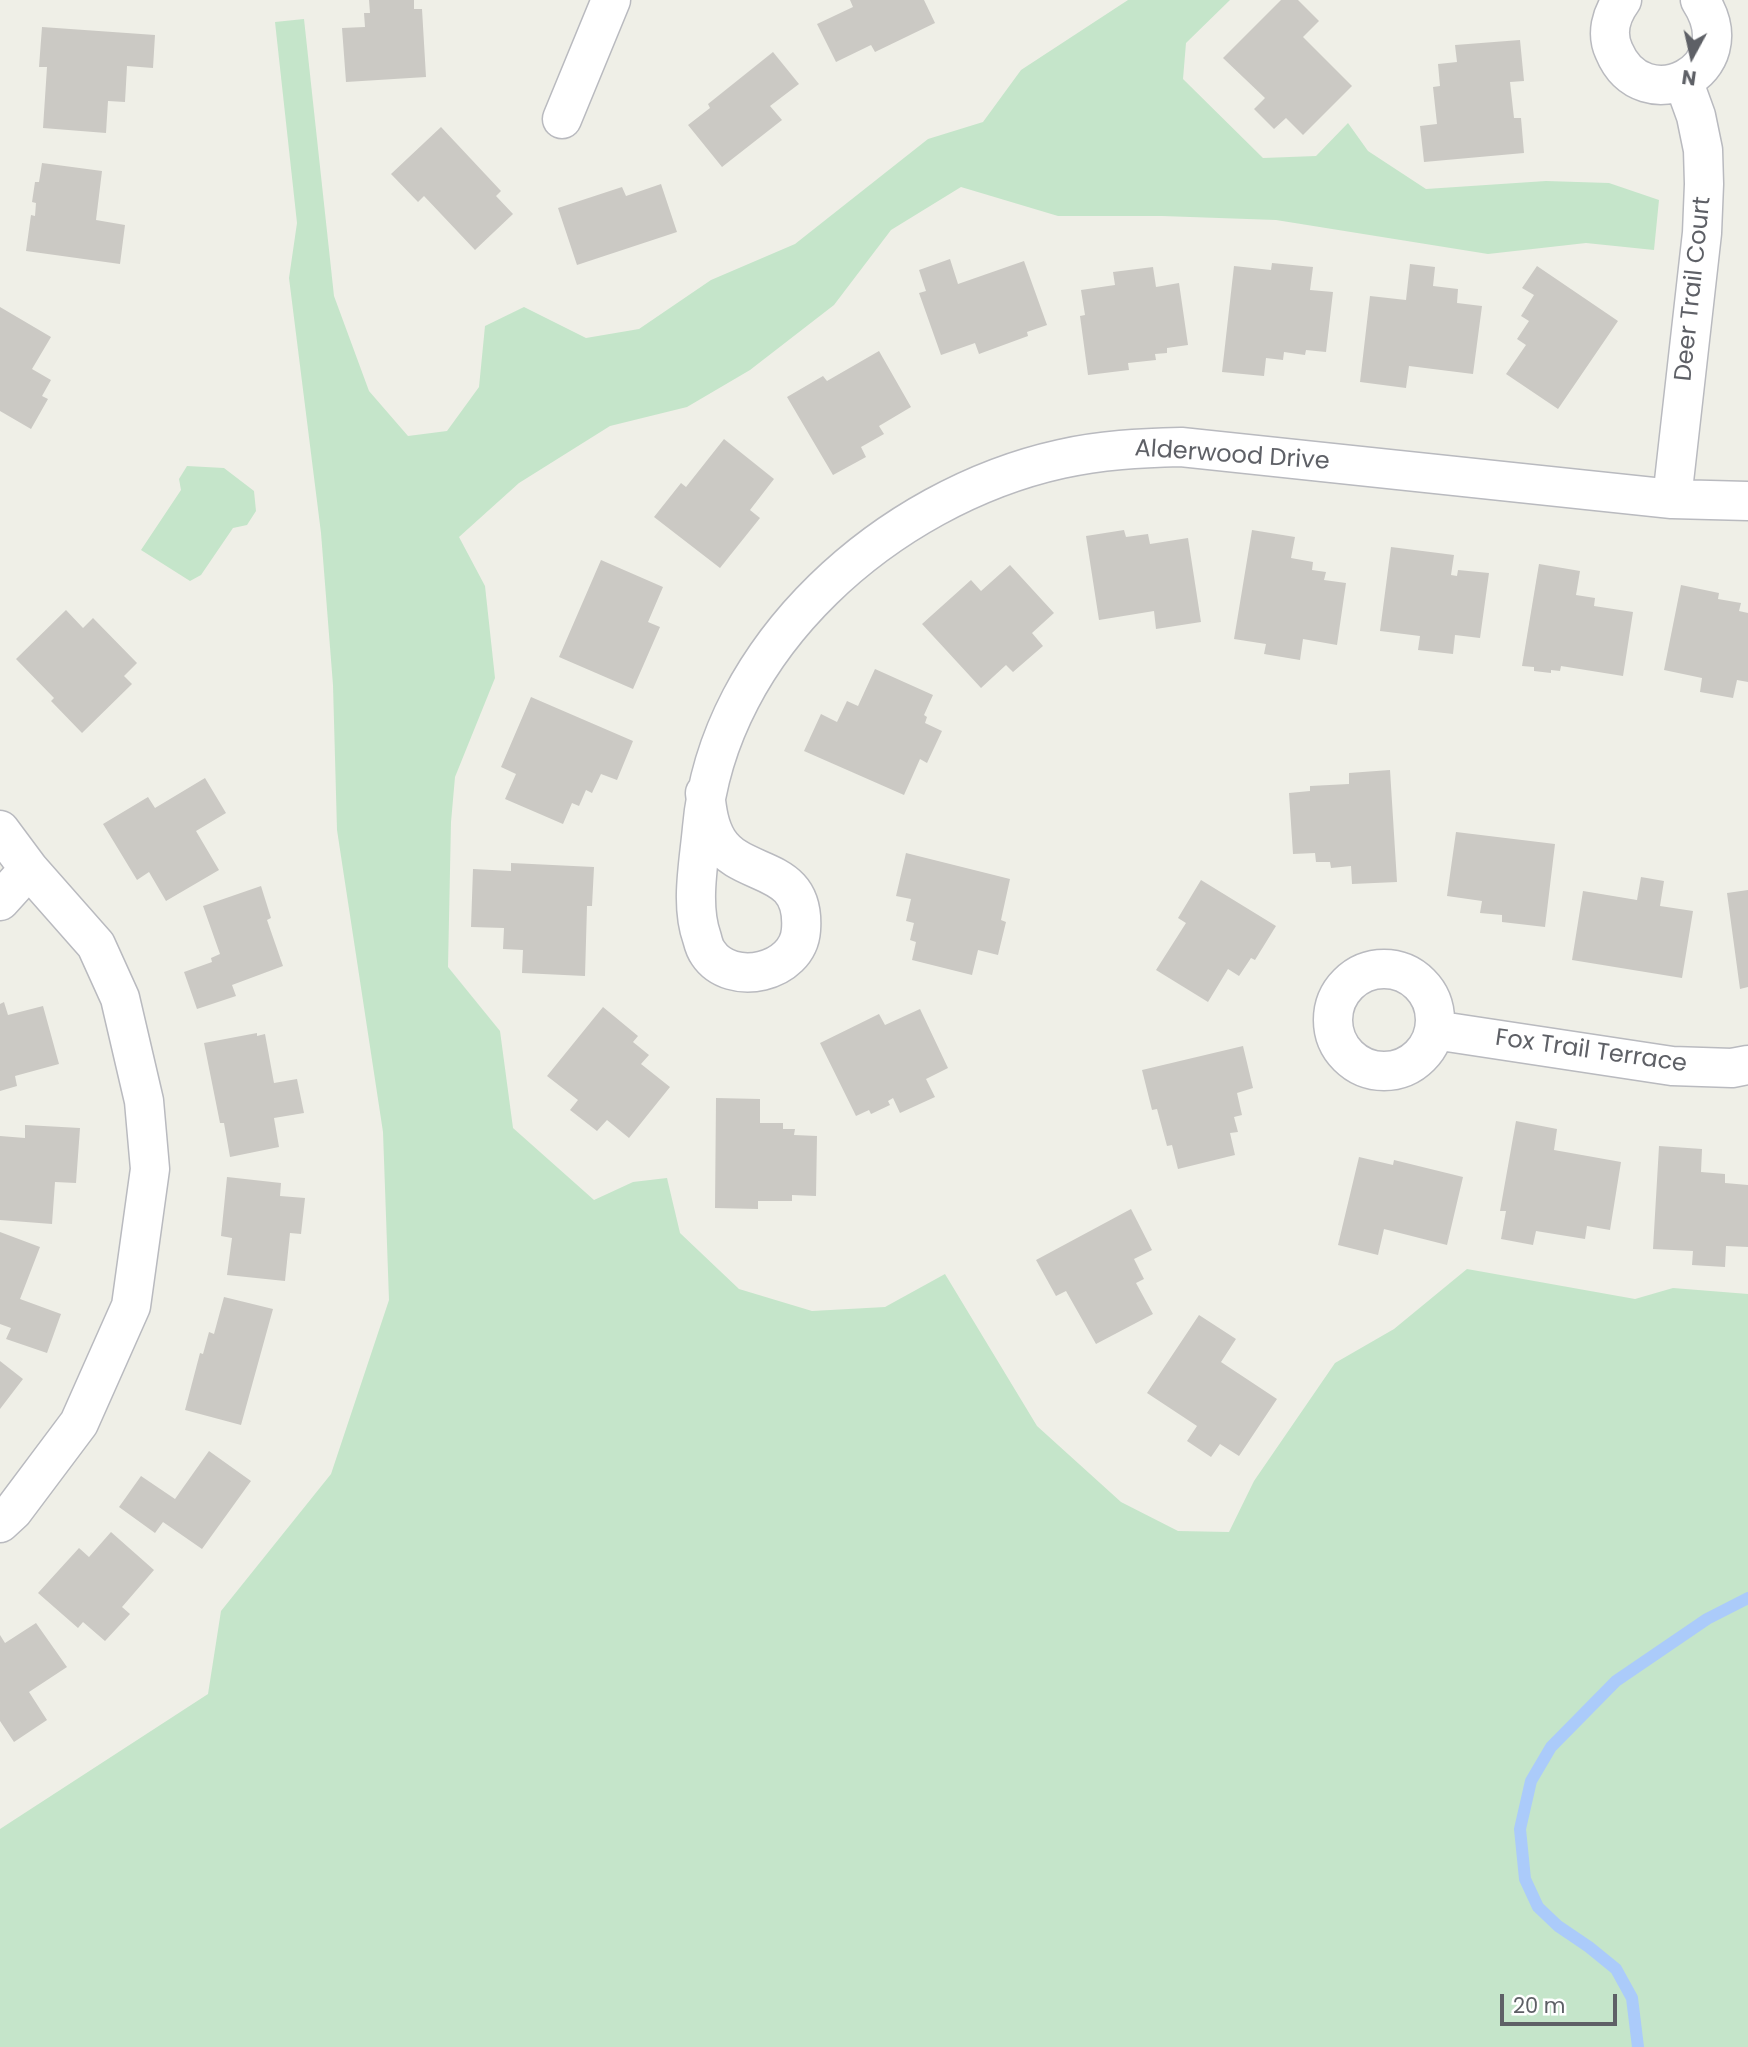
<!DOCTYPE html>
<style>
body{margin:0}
#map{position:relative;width:1748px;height:2047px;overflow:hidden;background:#efefe7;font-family:Poppins,sans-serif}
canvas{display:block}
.north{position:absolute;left:1657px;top:21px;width:70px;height:70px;-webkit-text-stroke:5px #fff;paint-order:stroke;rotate:188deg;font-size:19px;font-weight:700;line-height:28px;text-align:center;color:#5e6066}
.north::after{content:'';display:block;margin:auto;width:24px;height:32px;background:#5e6066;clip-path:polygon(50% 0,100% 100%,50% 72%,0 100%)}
.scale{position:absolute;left:1500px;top:1994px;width:117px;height:32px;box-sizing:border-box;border:4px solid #5e6066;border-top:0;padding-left:9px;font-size:21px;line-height:24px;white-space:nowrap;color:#5e6066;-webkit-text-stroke:5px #fff;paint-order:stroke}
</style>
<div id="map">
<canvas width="1748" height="2047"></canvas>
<div class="north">N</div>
<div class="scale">20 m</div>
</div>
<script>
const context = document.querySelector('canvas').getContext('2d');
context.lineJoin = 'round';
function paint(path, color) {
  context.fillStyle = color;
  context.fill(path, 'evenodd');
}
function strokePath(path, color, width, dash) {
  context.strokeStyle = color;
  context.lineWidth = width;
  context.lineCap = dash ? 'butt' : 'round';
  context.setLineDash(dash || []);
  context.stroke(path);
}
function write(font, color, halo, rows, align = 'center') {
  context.font = font + ' Poppins,sans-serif';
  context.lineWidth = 5;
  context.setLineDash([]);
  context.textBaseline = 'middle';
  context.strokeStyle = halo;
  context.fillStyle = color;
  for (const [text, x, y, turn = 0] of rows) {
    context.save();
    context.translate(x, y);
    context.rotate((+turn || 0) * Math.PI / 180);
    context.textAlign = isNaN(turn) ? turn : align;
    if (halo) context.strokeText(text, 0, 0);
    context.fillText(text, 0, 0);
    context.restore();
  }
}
const green = new Path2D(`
 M 1128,0 L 1230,0 L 1186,43 L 1183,79 L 1263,158 L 1316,156 L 1348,123 L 1368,151 L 1426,189 L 1546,181 L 1609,183 L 1659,200 L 1654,250 L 1586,243 L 1488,254 L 1276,220 L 1162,216 L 1058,216 L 961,187 L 891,230 L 834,305 L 750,370 L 687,407 L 610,426 L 519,483 L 459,537 L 485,586 L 495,678 L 455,777 L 451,822 L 448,967 L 500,1031 L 513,1128 L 594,1200 L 633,1182 L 667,1178 L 680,1233 L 739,1289 L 812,1311 L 885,1307 L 945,1274 L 1037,1426 L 1121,1502 L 1178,1531 L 1229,1532 L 1254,1481 L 1335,1363 L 1394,1329 L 1467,1269 L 1635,1299 L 1673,1288 L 1748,1294 L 1748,2047 L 0,2047 L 0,1829 L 208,1694 L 221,1611 L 331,1474 L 389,1300 L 383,1132 L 337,830 L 333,685 L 321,533 L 289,278 L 297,223 L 275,22 L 304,19 L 334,296 L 369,391 L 408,436 L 447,431 L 479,387 L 485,326 L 524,307 L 586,338 L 639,329 L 711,280 L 795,244 L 928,139 L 983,122 L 1021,70 Z
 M 187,466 L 224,468 L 254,491 L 256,511 L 247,525 L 233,528 L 201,575 L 190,581 L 141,550 L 181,490 L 179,479 Z`);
const stream = new Path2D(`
 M 1638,2047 L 1632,1998 L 1616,1969 L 1589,1947 L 1558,1926 L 1538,1907 L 1525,1879 L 1520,1829 L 1531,1781 L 1551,1747 L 1616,1681 L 1707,1619 L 1748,1598`);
const building = new Path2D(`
 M 369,0 L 414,0 L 414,9 L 422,9 L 426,77 L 346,82 L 342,28 L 365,27 L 364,13 L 370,13 Z
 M 850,0 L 924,0 L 935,23 L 875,52 L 871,45 L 836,62 L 817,24 L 853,7 Z
 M 1281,0 L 1298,0 L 1319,21 L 1303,37 L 1352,86 L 1303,135 L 1286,118 L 1274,129 L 1254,109 L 1265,98 L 1223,58 Z
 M 42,27 L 155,35 L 153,68 L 127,66 L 125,102 L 108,101 L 106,133 L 43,128 L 47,67 L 39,67 Z
 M 1520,40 L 1524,81 L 1510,82 L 1514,118 L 1521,118 L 1524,153 L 1424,162 L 1420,126 L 1437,124 L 1433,87 L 1440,86 L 1438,64 L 1457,62 L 1455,45 Z
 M 773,52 L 799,84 L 770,106 L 782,120 L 722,167 L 688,125 L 710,108 L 708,104 Z
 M 441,127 L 501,191 L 496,196 L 513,214 L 475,250 L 424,196 L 418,202 L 391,174 Z
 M 42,163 L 102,171 L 96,220 L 125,225 L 120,264 L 26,251 L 31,215 L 35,216 L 36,203 L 32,202 L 35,182 L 39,182 Z
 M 661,184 L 677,232 L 577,265 L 558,208 L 622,187 L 626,196 Z
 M 950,259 L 958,284 L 1024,261 L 1047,325 L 1027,332 L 1028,336 L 979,354 L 975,343 L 941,355 L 919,293 L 926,291 L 919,270 Z
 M 1272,263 L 1313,267 L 1310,290 L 1333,292 L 1326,352 L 1306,350 L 1305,355 L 1284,352 L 1283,360 L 1266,358 L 1264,376 L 1222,372 L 1234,266 L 1271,270 Z
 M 1410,264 L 1435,267 L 1433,286 L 1458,289 L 1457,303 L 1482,306 L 1473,374 L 1409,366 L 1406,388 L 1360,382 L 1370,296 L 1406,300 Z
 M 1537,266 L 1618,321 L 1558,409 L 1506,374 L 1526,345 L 1517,339 L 1529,321 L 1521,316 L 1534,295 L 1522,288 Z
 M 1153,267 L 1156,287 L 1179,283 L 1188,345 L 1167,348 L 1167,353 L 1155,354 L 1156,360 L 1128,363 L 1129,370 L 1088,375 L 1080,316 L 1085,315 L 1081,290 L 1115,285 L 1113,272 Z
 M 0,307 L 51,337 L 32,369 L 51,380 L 42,396 L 48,399 L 31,429 L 0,411 Z
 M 879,351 L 911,407 L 879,426 L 884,434 L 861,447 L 866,457 L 833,475 L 787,397 L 823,376 L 827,381 Z
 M 724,439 L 774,479 L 750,510 L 760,518 L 720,568 L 654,517 L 681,483 L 686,487 Z
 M 1124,530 L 1126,537 L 1148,534 L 1150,544 L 1188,538 L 1201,622 L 1156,629 L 1154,611 L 1099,620 L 1086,536 Z
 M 1252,530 L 1295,537 L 1291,558 L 1313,562 L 1312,570 L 1326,572 L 1324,580 L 1346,583 L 1337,645 L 1303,639 L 1300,660 L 1264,654 L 1266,644 L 1234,639 Z
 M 1391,547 L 1454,555 L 1451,575 L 1457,576 L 1458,570 L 1489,573 L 1480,638 L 1455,635 L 1453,654 L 1418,650 L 1420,636 L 1380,631 Z
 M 601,560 L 663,587 L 648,622 L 660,627 L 633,689 L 559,657 Z
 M 1539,564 L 1580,571 L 1576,595 L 1595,598 L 1594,606 L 1633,612 L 1623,676 L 1561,666 L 1560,671 L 1551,670 L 1551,673 L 1534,671 L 1534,667 L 1522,666 Z
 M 1010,565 L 1054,613 L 1032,633 L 1043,646 L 1013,672 L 1006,665 L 981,688 L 922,624 L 971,580 L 981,591 Z
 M 1681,585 L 1719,593 L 1718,599 L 1741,603 L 1739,611 L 1748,613 L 1748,682 L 1737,680 L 1733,698 L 1700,692 L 1702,678 L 1664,670 Z
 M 66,610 L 83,628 L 93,618 L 137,663 L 124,676 L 132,684 L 82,733 L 51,701 L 54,698 L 16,659 Z
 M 875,669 L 933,695 L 924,715 L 927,717 L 925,723 L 942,731 L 927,763 L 920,759 L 904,795 L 804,751 L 821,714 L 837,722 L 847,701 L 858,706 Z
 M 531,697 L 633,741 L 617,780 L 601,774 L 592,793 L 586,790 L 579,806 L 572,803 L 563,824 L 505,799 L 516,774 L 501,767 Z
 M 1390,770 L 1397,882 L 1352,884 L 1351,866 L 1331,868 L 1330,862 L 1316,862 L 1315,853 L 1293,854 L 1289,793 L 1310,791 L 1310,786 L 1349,784 L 1349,773 Z
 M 205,778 L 226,813 L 196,831 L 219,870 L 166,901 L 149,872 L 137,880 L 103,824 L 148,797 L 155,808 Z
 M 1456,832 L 1555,844 L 1545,927 L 1502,922 L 1502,915 L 1480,913 L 1482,901 L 1447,896 Z
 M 906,853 L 1010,879 L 1001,920 L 1006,922 L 998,955 L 978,950 L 972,975 L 912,960 L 916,942 L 910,940 L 914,923 L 906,921 L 911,899 L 896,896 Z
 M 511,863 L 594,867 L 592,906 L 587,906 L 585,976 L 522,973 L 523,950 L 503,949 L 504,928 L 471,927 L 473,869 L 511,871 Z
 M 1641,877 L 1664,881 L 1660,906 L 1693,911 L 1682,978 L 1572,960 L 1583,891 L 1637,900 Z
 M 1201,880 L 1276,926 L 1255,960 L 1251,958 L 1239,976 L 1228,969 L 1208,1002 L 1156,970 L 1186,923 L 1178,918 Z
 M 261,886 L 271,918 L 267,920 L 283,966 L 232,985 L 236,996 L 197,1009 L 184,972 L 212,962 L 211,958 L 220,954 L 203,906 Z
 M 1748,890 L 1748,987 L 1740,989 L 1727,893 Z
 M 4,1002 L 8,1015 L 43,1006 L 59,1064 L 15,1076 L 17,1086 L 0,1091 L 0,1004 Z
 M 603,1007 L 638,1036 L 633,1042 L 649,1055 L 641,1064 L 670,1087 L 629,1138 L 607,1120 L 597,1131 L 570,1110 L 578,1100 L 547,1076 Z
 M 920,1009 L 948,1068 L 926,1079 L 935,1097 L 900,1113 L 893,1098 L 888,1101 L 890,1105 L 871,1114 L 869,1110 L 856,1116 L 820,1043 L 879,1014 L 885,1025 Z
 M 257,1033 L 257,1036 L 265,1034 L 274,1083 L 297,1079 L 304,1113 L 274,1118 L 279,1147 L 230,1157 L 224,1123 L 220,1123 L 204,1043 Z
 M 1243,1046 L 1253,1088 L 1237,1093 L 1242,1115 L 1234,1117 L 1238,1132 L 1230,1133 L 1235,1155 L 1178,1169 L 1172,1145 L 1167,1146 L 1157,1109 L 1152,1110 L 1142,1070 Z
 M 716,1098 L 760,1099 L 760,1123 L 783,1123 L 783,1129 L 795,1129 L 794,1135 L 817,1136 L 816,1196 L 792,1195 L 792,1201 L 758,1201 L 758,1209 L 715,1208 Z
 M 1516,1121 L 1557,1129 L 1554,1150 L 1621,1162 L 1610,1230 L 1587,1226 L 1585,1239 L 1536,1231 L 1533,1245 L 1501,1239 L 1506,1211 L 1500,1211 Z
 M 25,1125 L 80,1128 L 76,1183 L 55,1182 L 52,1224 L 0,1220 L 0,1136 L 25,1138 Z
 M 1659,1146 L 1702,1149 L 1701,1172 L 1725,1174 L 1725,1183 L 1748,1185 L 1748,1247 L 1726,1246 L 1725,1267 L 1692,1265 L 1693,1251 L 1653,1249 Z
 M 1359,1157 L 1393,1165 L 1394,1160 L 1463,1177 L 1447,1245 L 1384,1229 L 1378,1255 L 1338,1245 Z
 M 227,1177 L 281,1183 L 280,1196 L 305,1198 L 301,1234 L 290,1233 L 285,1281 L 227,1275 L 232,1238 L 221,1236 Z
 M 1131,1209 L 1152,1250 L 1134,1259 L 1144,1279 L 1136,1283 L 1153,1314 L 1096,1344 L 1066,1291 L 1056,1296 L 1036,1260 Z
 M 0,1232 L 40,1247 L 20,1299 L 61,1314 L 47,1353 L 6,1339 L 11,1328 L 0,1324 Z
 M 224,1297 L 273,1309 L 241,1425 L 185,1410 L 200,1353 L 203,1354 L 209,1332 L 214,1334 Z
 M 1199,1315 L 1236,1339 L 1221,1362 L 1277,1399 L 1239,1456 L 1220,1444 L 1211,1457 L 1187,1441 L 1197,1426 L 1147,1393 Z
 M 0,1361 L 23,1379 L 0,1409 Z
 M 209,1451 L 251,1481 L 202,1549 L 163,1522 L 155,1533 L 119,1507 L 141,1476 L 175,1499 Z
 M 111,1532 L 154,1570 L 122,1607 L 130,1614 L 105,1641 L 83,1622 L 78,1628 L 38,1593 L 79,1548 L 89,1557 Z
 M 36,1623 L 67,1667 L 29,1692 L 47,1720 L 14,1742 L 0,1721 L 0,1635 L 5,1643 Z`);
const minor = new Path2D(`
 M 1622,0 C 1611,15 1606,34 1614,51 C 1643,121 1747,72 1700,0
 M 562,119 L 611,0
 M 1672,499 L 1702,233 L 1704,184 L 1703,150 L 1696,116 L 1683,80
 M 705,793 C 707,810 709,827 718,841 C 743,880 806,863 801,930 C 798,973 731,988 708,953 C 705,949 703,942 702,938 C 690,905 699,862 702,828 C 718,646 889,497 1061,459 C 1101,450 1140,448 1181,447 L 1672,499 L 1748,501
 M 0,830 L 29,869 L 96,945 L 120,998 L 144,1101 L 150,1169 L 131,1306 L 79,1423 L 13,1511 L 0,1523
 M 0,901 L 29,869
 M1333 1020a51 51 0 1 1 102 0a51 51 0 1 1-102 0Z
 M 1434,1030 L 1672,1066 L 1732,1068 L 1748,1065`);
const streetNames = [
 ["Deer Trail Court",1694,289,-84],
 ["Alderwood Drive",1232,456,4],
 ["Fox Trail Terrace",1591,1052,8]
];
paint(green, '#c5e5ca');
strokePath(stream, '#abcbfa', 12);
paint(building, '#cbc9c4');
strokePath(minor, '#b9babf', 41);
strokePath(minor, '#fff', 38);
write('24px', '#5e6066', '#fff', streetNames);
</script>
